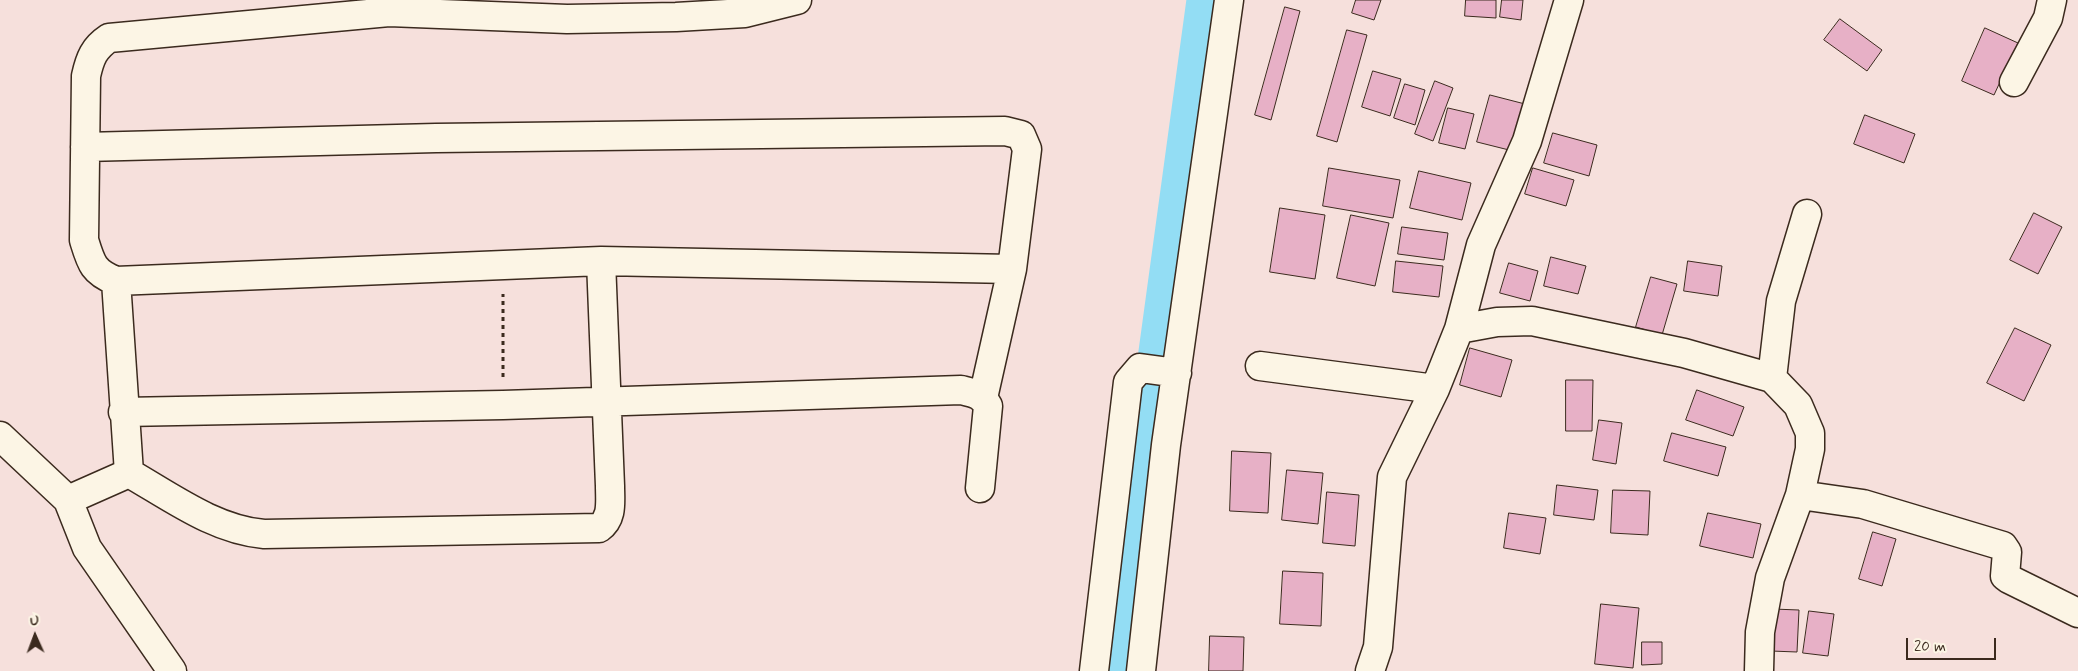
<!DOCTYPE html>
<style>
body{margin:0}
#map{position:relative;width:2078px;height:671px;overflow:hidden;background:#f6e0dc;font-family:Mynerve,sans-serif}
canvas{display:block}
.north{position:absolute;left:10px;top:611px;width:50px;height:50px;-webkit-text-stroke:4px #fcf5e5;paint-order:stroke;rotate:358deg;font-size:14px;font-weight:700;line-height:20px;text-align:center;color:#3b2a1e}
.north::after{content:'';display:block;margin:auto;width:18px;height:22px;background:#3b2a1e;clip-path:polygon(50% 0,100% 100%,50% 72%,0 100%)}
.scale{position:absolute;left:1906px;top:638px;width:90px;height:22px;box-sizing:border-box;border:2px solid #3b2a1e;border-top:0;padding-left:6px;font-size:15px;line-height:18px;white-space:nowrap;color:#3b2a1e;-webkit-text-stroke:4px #fcf5e5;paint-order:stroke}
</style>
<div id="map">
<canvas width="2078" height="671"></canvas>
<div class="north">U</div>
<div class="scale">20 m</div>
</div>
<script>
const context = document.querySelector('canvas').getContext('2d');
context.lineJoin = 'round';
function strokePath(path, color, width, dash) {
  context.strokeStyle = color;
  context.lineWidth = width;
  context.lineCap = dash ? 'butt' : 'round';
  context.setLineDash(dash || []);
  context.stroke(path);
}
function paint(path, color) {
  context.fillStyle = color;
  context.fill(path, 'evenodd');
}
const canal = new Path2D(`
 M 1115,671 L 1150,381 L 1202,0`);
const building = new Path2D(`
 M 1356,0 L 1381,0 L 1374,20 L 1352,13 Z
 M 1466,0 L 1496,0 L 1496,18 L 1465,16 Z
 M 1502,0 L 1523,0 L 1521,20 L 1500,17 Z
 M 1285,7 L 1300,11 L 1271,120 L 1255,115 Z
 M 1840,19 L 1882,50 L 1867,71 L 1824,40 Z
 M 1985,28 L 2018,43 L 1994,95 L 1962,81 Z
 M 1347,30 L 1367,35 L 1337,142 L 1317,136 Z
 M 1373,71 L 1401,79 L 1390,116 L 1362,107 Z
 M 1435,81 L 1453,88 L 1433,141 L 1415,134 Z
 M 1405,84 L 1425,90 L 1415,125 L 1394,118 Z
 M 1490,95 L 1525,104 L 1513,151 L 1477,142 Z
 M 1448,108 L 1474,114 L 1465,149 L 1439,143 Z
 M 1865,115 L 1915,134 L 1904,163 L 1854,144 Z
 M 1553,133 L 1597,145 L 1589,176 L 1544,163 Z
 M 1329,168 L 1400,180 L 1393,218 L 1323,206 Z
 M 1533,168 L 1574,180 L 1566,206 L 1525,194 Z
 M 1419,171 L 1471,183 L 1462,220 L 1410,208 Z
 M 1280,208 L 1325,215 L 1315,279 L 1270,272 Z
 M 2034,213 L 2062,227 L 2038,274 L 2010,260 Z
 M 1351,215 L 1389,223 L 1375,286 L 1337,278 Z
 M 1402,227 L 1448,233 L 1444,260 L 1398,254 Z
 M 1551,257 L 1586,266 L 1578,294 L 1544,286 Z
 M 1396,261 L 1443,266 L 1439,297 L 1393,292 Z
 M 1688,261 L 1722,266 L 1718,296 L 1684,291 Z
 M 1509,263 L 1538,271 L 1530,301 L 1500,293 Z
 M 1651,277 L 1677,284 L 1662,335 L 1636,327 Z
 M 2015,328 L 2051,345 L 2024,401 L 1987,383 Z
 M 1470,348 L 1512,360 L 1501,397 L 1460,385 Z
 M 1566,380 L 1593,380 L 1592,431 L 1566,431 Z
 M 1697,390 L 1744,407 L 1733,436 L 1686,420 Z
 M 1599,420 L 1622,423 L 1616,464 L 1593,460 Z
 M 1672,433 L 1726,447 L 1718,476 L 1664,461 Z
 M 1232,451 L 1271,453 L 1268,513 L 1230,511 Z
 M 1287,470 L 1323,473 L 1318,524 L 1282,520 Z
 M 1557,485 L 1598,490 L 1594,520 L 1554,515 Z
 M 1613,490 L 1650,491 L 1648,535 L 1611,533 Z
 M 1327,492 L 1359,495 L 1355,546 L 1323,543 Z
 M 1509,513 L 1546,518 L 1540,554 L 1504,548 Z
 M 1708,513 L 1761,524 L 1753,558 L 1700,546 Z
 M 1873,532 L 1896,539 L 1882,586 L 1859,579 Z
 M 1283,571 L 1323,573 L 1321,626 L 1280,624 Z
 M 1601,604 L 1639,608 L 1633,668 L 1595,664 Z
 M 1773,609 L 1799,610 L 1797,652 L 1771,651 Z
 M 1809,611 L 1834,614 L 1828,656 L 1803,653 Z
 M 1210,636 L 1244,637 L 1243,671 L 1209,671 Z
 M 1642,642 L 1662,642 L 1662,664 L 1642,665 Z`);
const path = new Path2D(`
 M 503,377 L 503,294`);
const minor = new Path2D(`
 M 2014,82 L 2048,18 L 2052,0
 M 85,147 L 436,138 L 1005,131 L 1021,135 L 1027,149 L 1012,269 L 983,398
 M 116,281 L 601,261 L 1012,269
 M 1459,329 L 1497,322 L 1532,321 L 1684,353 L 1772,378 L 1781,301 L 1807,214
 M 1260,366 L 1435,389
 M 123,412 L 503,405 L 961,390 C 974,393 982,394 988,406 L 980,488
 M 0,436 L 68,500 L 87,548 L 172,671
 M 129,473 C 171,497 215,530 264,534 L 599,528 C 613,518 610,502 610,486 L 601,261
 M 1800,495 L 1863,504 L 2003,546 L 2007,552 L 2005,576 L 2009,579 L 2078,613
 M 68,500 L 129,473 L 116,281 C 93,272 91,263 84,240 L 86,76 C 90,58 94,48 109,38 L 389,12 L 567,19 L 676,17 L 745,13 L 797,0
 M 1094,671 L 1128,382 L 1140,368 L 1177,373
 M 1141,671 L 1166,445 L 1229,0
 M 1370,671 L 1378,647 L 1392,477 L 1435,389 L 1459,329 L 1481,245 L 1527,141 L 1569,0
 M 1759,671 L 1760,632 L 1770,578 L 1800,495 L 1810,449 L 1810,433 L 1798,405 L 1772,378`);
strokePath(canal, '#93ddf4', 31);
paint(building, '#e7b0c6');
strokePath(building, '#3b2a1e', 1);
strokePath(minor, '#3b2a1e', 31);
strokePath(path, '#3b2a1e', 3, [4, 4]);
strokePath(minor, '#fcf5e5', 28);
</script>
